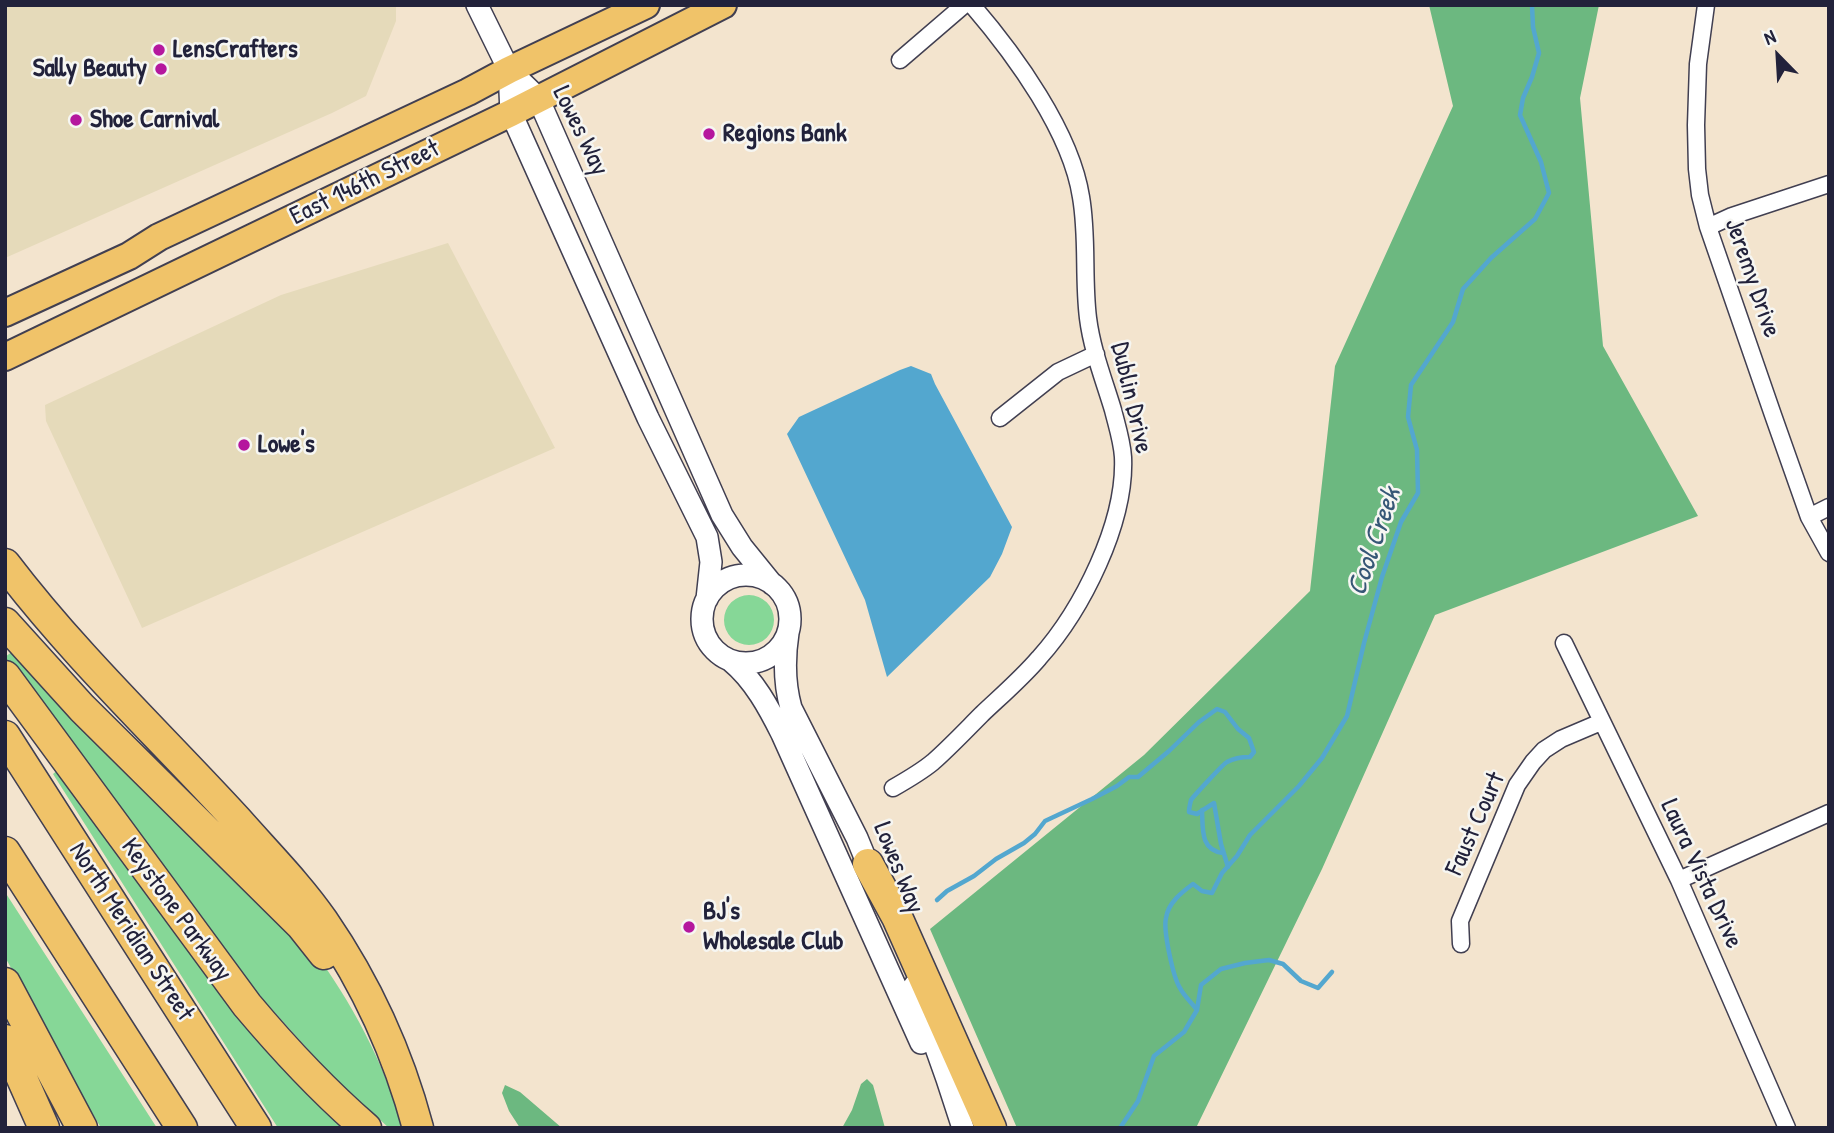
<!DOCTYPE html>
<style>
body{margin:0}
#map{position:relative;width:1834px;height:1133px;overflow:hidden;background:#f3e4ce;font-family:"Patrick Hand",sans-serif}
canvas{display:block}
.frame{position:absolute;inset:0;border:7px solid #22223b;pointer-events:none}
.north{position:absolute;left:1743px;top:21px;width:70px;height:70px;-webkit-text-stroke:5px #f6f6f2;paint-order:stroke;rotate:336deg;font-size:19px;font-weight:700;line-height:28px;text-align:center;color:#22223b}
.north::after{content:'';display:block;margin:auto;width:24px;height:32px;background:#22223b;clip-path:polygon(50% 0,100% 100%,50% 72%,0 100%)}
</style>
<div id="map">
<canvas width="1834" height="1133"></canvas>
<div class="frame"></div>
<div class="north">N</div>
</div>
<script>
const context = document.querySelector('canvas').getContext('2d');
context.lineJoin = 'round';
function paint(path, color) {
  context.fillStyle = color;
  context.fill(path, 'evenodd');
}
function strokePath(path, color, width, dash) {
  context.strokeStyle = color;
  context.lineWidth = width;
  context.lineCap = dash ? 'butt' : 'round';
  context.setLineDash(dash || []);
  context.stroke(path);
}
function write(font, color, halo, rows, align = 'center') {
  context.font = font + ' "Patrick Hand",sans-serif';
  context.lineWidth = 5;
  context.setLineDash([]);
  context.textBaseline = 'middle';
  context.strokeStyle = halo;
  context.fillStyle = color;
  for (const [text, x, y, turn = 0] of rows) {
    context.save();
    context.translate(x, y);
    context.rotate((+turn || 0) * Math.PI / 180);
    context.textAlign = isNaN(turn) ? turn : align;
    if (halo) context.strokeText(text, 0, 0);
    context.fillText(text, 0, 0);
    context.restore();
  }
}
const built = new Path2D(`
 M 5,5 L 396,5 L 396,21 L 366,96 L 332,113 L 5,258 Z
 M 448,243 L 555,448 L 142,628 L 46,421 L 45,405 L 281,295 Z`);
const green = new Path2D(`
 M724 620a25 25 0 1 1 50 0a25 25 0 1 1-50 0Z
 M 13,651 L 311,947 C 352,1003 384,1061 402,1128 L 389,1128 L 331,1075 L 250,985 L 74,752 L 5,657 Z
 M 59,769 L 349,1128 L 278,1128 L 53,774 Z
 M 5,892 L 157,1128 L 101,1128 L 62,1061 L 5,957 Z`);
const forest = new Path2D(`
 M 1429,5 L 1599,5 L 1580,98 L 1603,346 L 1698,516 L 1435,615 L 1322,869 L 1196,1128 L 1017,1128 L 930,929 L 1144,755 L 1310,591 L 1335,366 L 1453,106 Z
 M 867,1079 L 873,1085 L 885,1128 L 842,1128 L 852,1110 L 861,1084 Z
 M 505,1085 L 520,1092 L 562,1128 L 520,1128 L 509,1111 L 502,1093 Z`);
const water = new Path2D(`
 M 911,366 L 931,374 L 935,384 L 1012,527 L 1002,554 L 990,577 L 887,677 L 865,600 L 787,434 L 799,417 L 900,370 Z`);
const stream = new Path2D(`
 M 1202,810 C 1203,829 1200,850 1223,853
 M 937,900 L 947,891 L 974,876 L 996,859 L 1024,843 L 1035,834 L 1045,821 L 1092,799 L 1117,786 L 1129,777 L 1138,777 L 1169,751 L 1199,722 L 1217,709 L 1225,712 L 1238,729 L 1249,738 L 1254,752 L 1250,757 C 1243,757 1234,758 1227,762 C 1223,764 1193,797 1191,800 C 1190,804 1189,808 1189,812 L 1197,814 L 1214,803 L 1221,844 L 1228,867
 M 1197,1010 C 1192,1003 1184,996 1180,988 C 1173,977 1163,930 1166,918 C 1168,903 1182,892 1193,884 L 1202,891 L 1212,893 L 1222,873 L 1237,856 L 1250,835 L 1299,786 L 1322,758 L 1347,716 L 1364,643 L 1382,577 L 1401,522 L 1418,493 L 1417,450 L 1408,417 L 1411,385 L 1453,322 L 1463,289 L 1491,258 L 1535,219 L 1549,193 L 1541,162 L 1520,115 L 1523,98 L 1532,77 L 1539,53 L 1533,27 L 1532,5
 M 1120,1128 L 1138,1101 L 1154,1056 L 1184,1032 L 1197,1010 L 1201,985 L 1221,969 L 1245,963 L 1269,960 L 1283,964 L 1301,981 L 1318,988 L 1332,972`);
const minor = new Path2D(`
 M 1706,5 L 1698,64 L 1696,125 L 1697,169 L 1700,195 L 1708,227 L 1773,415 L 1809,517 L 1829,553
 M 900,60 L 964,5
 M 1708,227 L 1732,216 L 1829,184
 M 1000,418 L 1058,372 L 1096,354
 M 1809,517 L 1829,507
 M 1564,643 L 1679,880 L 1787,1128
 M 893,788 C 907,780 921,772 933,762 C 950,747 966,730 982,714 C 1001,696 1022,678 1039,658 C 1082,610 1126,523 1123,457 C 1122,441 1117,426 1113,410 C 1104,380 1092,350 1088,318 C 1083,278 1088,237 1081,197 C 1071,132 1015,55 972,5
 M 1679,880 L 1829,813
 M 1461,944 L 1460,921 L 1517,785 L 1533,762 L 1544,750 L 1561,739 L 1601,722`);
const tertiary = new Path2D(`
 M 477,5 L 509,70 L 538,98 L 722,515 L 742,547 L 772,584
 M 509,70 L 511,113 L 648,418 L 707,537 L 711,562 L 707,599
 M702 619a44 44 0 1 1 88 0a44 44 0 1 1-88 0Z
 M 788,633 C 784,659 784,683 791,708 L 857,838 L 873,877
 M 731,661 C 754,680 769,708 782,734 L 921,1043
 M 914,986 L 947,1079 L 963,1128`);
const primary = new Path2D(`
 M 5,313 L 129,256 L 159,237 L 468,92 L 509,70 L 646,5
 M 5,357 L 511,113 L 723,5`);
const motorway = new Path2D(`
 M 5,564 C 75,656 159,735 237,820 C 266,853 298,885 323,921 C 367,985 398,1053 418,1128
 M 5,623 L 82,708 L 301,925 L 324,954
 M 5,676 L 247,1005 C 284,1049 322,1090 366,1128
 M 5,736 L 256,1128
 M 5,852 L 182,1128
 M 868,864 L 897,917 L 991,1128
 M 5,983 L 82,1128
 M 5,1040 L 44,1128`);
const markers = [
 [159,50,7,"#b5179e"],
 [161,69,7,"#b5179e"],
 [76,120,7,"#b5179e"],
 [709,134,7,"#b5179e"],
 [244,445,7,"#b5179e"],
 [689,927,7,"#b5179e"]
];
const poiNames = [
 ["LensCrafters",173,50],
 ["Sally Beauty",147,69,"right"],
 ["Shoe Carnival",90,120],
 ["Regions Bank",723,134],
 ["Lowe's",258,445],
 ["BJ's",703,912],
 ["Wholesale Club",703,942]
];
const streetNames = [
 ["Lowes Way",580,131,64],
 ["East 146th Street",365,183,-26],
 ["Jeremy Drive",1752,278,71],
 ["Dublin Drive",1131,398,77],
 ["Faust Court",1476,824,-66],
 ["Lowes Way",898,868,68],
 ["Laura Vista Drive",1701,874,65],
 ["Keystone Parkway",176,910,54],
 ["North Meridian Street",131,932,57]
];
const waterNames = [
 ["Cool Creek",1375,542,-71]
];
paint(built, '#e5daba');
paint(green, '#86d797');
paint(forest, '#6cb880');
paint(water, '#53a7cf');
strokePath(stream, '#53a7cf', 4.5);
strokePath(minor, '#413f51', 19);
strokePath(tertiary, '#413f51', 24);
strokePath(primary, '#413f51', 30);
strokePath(motorway, '#413f51', 33);
strokePath(minor, '#fff', 16);
strokePath(tertiary, '#fff', 21);
strokePath(primary, '#f0c369', 26);
strokePath(motorway, '#f0c369', 30);
for (const [x, y, r, color] of markers) {
  const dot = new Path2D();
  dot.arc(x, y, r, 0, 2 * Math.PI);
  context.fillStyle = color;
  context.fill(dot);
  strokePath(dot, '#f6f6f2', 2.5);
}
write('bold 26px', '#22223b', '#f6f6f2', poiNames, 'left');
write('26px', '#22223b', '#f6f6f2', streetNames);
write('italic 28px', '#365776', '#f6f6f2', waterNames);
</script>
